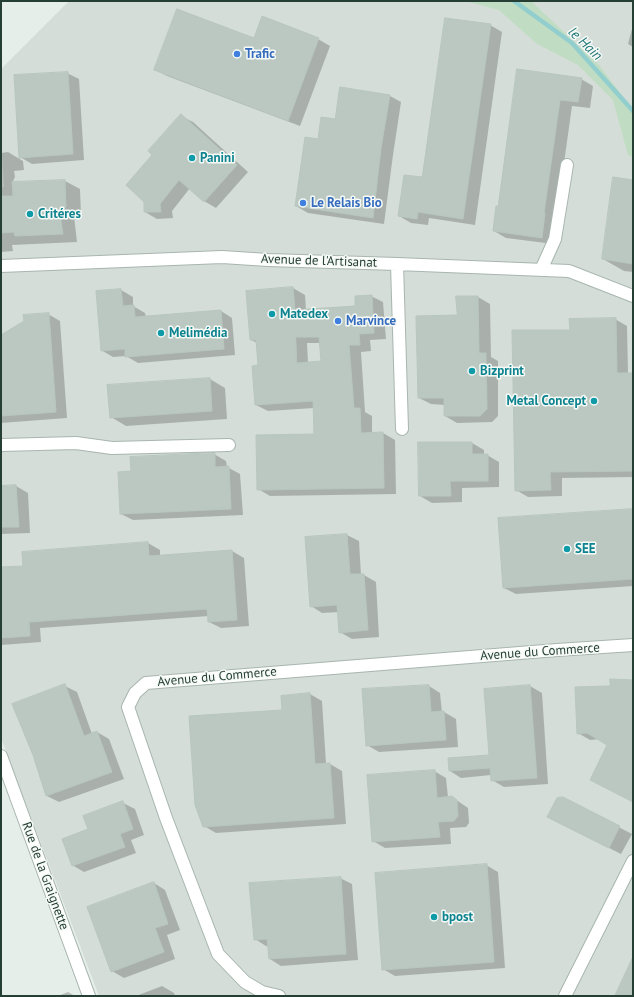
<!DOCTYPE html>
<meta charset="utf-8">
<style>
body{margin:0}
#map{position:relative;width:634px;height:997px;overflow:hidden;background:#e6eee9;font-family:"PT Sans",sans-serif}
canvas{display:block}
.frame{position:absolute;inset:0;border:2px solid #253f34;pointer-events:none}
</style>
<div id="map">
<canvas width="634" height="997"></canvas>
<div class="frame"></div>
</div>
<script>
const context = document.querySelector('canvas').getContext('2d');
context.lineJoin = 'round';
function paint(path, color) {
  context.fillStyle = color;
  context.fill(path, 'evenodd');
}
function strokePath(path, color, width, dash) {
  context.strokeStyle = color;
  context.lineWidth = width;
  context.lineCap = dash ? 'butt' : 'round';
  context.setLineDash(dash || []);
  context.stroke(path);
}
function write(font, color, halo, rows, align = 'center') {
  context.font = font + ' "PT Sans",sans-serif';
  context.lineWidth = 3;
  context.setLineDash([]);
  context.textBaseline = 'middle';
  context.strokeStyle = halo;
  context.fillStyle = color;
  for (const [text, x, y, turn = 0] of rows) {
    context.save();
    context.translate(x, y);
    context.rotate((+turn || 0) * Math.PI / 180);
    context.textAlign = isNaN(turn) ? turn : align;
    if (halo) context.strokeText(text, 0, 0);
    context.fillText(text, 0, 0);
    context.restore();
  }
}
const built = new Path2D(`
 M 69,1 L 633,1 L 633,996 L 99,996 L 1,738 L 1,188 L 4,187 L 1,137 L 1,69 Z`);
const green = new Path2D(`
 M 465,1 L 531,1 L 599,65 L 633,110 L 633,157 L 628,155 L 613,100 L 578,65 L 537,44 L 499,10 Z`);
const shadow = new Path2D(`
 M 490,25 L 502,32 L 475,225 L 429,218 L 428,225 L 411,223 L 399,216 L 422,178 Z
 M 633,25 L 633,47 L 628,44 Z
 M 318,39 L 330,46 L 300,126 L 167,76 L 156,70 L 254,40 Z
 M 518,71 L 581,79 L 593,86 L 590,108 L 572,106 L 556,220 L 554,244 L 506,238 L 494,231 L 499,208 Z
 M 67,73 L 79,79 L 84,160 L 32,164 L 20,157 Z
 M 390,96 L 401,102 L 393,155 L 384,224 L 308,213 L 296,206 L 319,140 Z
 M 181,116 L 193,122 L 248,172 L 216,208 L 204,201 L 190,188 L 172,211 L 173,218 L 157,219 L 145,212 Z
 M 8,152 L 23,161 L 24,170 L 14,171 L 15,177 L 12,183 L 65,181 L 80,189 L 81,215 L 74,216 L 77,242 L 12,245 L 13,251 L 1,252 L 1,153 Z
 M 633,181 L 633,272 L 624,271 L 603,259 Z
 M 293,288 L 305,295 L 306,310 L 356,306 L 371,296 L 383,302 L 386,339 L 370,340 L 371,351 L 361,352 L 365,412 L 372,416 L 372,433 L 383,433 L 395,440 L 396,494 L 270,496 L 258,489 L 315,434 L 314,408 L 268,411 L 256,405 L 259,366 L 257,343 L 251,340 L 247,292 ZM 307,343 L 321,343 L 322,362 L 308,363 Z
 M 121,290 L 133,297 L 133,306 L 145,313 L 146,317 L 221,311 L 232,318 L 235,355 L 138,363 L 126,356 L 113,357 L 101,350 Z
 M 478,297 L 490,304 L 491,357 L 498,361 L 498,416 L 492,422 L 457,423 L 445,416 L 445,405 L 431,404 L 419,398 L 458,316 Z
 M 48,314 L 60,321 L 67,418 L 1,423 L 1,337 Z
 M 615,319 L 627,326 L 628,374 L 633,374 L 633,477 L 562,478 L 562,496 L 528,497 L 516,490 L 571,331 Z
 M 210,379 L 225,388 L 227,419 L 126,426 L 111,417 Z
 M 472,443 L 484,450 L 484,455 L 487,455 L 499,462 L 499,487 L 462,488 L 462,502 L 432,503 L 420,496 Z
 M 214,454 L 226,461 L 227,467 L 240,474 L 243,515 L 133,520 L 121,514 L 132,472 Z
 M 16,486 L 28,493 L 30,533 L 1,534 L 1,487 Z
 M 633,510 L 633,586 L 516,594 L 504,588 Z
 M 347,535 L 359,541 L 361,575 L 364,575 L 376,582 L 379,637 L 352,639 L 340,632 L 339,612 L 322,613 L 311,606 Z
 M 148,543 L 160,550 L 160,556 L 232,551 L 244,558 L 249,626 L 221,628 L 209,622 L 209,616 L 40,628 L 41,642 L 1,645 L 1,568 L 24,567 Z
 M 633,683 L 633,801 L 608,744 L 600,739 L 590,740 L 578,733 L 611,686 Z
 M 65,686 L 77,692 L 92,734 L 97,732 L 109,739 L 124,779 L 59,802 L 47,796 Z
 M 429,686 L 440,693 L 442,713 L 444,712 L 456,719 L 458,747 L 379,752 L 367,745 Z
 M 530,686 L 542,693 L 548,784 L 504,787 L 492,780 L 491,775 L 461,778 L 450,771 L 490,756 Z
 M 310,694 L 322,701 L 326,764 L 330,764 L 342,771 L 346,824 L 216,833 L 204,826 L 283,710 L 282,696 Z
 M 434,771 L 446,778 L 448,797 L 452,797 L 468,808 L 469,823 L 466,827 L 450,828 L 451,844 L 385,848 L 373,841 Z
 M 562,798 L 632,834 L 621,854 L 548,817 Z
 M 123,803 L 135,809 L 144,835 L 131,840 L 136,853 L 84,872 L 72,865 L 89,830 Z
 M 486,865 L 498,872 L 505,968 L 395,976 L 383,969 Z
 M 340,878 L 352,884 L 358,960 L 281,966 L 270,959 L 269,946 L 266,946 L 255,939 Z
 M 154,883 L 165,890 L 180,930 L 167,935 L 175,959 L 124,978 L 112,971 Z
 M 162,986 L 174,993 L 175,996 L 136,996 Z
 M 68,992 L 75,996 L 58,996 Z`);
const stream = new Path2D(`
 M 514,1 L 572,43 L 633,111`);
const building = new Path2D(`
 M 177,9 L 254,38 L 262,16 L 319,38 L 288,121 L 154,70 Z
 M 445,18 L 491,24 L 463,219 L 418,212 L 417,219 L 398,216 L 404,175 L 422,177 Z
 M 517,69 L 582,78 L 578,102 L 560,100 L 544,213 L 545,213 L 542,238 L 493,231 L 496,206 L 498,206 Z
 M 68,72 L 73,154 L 19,158 L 14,75 Z
 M 340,87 L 390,95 L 381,148 L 373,218 L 295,206 L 305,137 L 318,139 L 321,117 L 335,119 Z
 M 181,114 L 237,165 L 204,202 L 179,180 L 160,204 L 161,212 L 144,212 L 144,202 L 126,185 L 152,155 L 148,151 Z
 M 613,177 L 633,180 L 633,264 L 602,259 Z
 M 65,180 L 66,207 L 59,208 L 63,234 L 15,236 L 14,232 L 1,233 L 1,196 L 13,196 L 12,182 Z
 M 293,287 L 295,310 L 355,306 L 355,296 L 372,295 L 374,333 L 359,334 L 360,345 L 349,345 L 354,408 L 360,408 L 361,433 L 383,432 L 384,488 L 257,490 L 256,435 L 314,434 L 313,401 L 255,405 L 252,366 L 258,365 L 256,340 L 250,340 L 246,291 ZM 296,337 L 319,337 L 321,361 L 297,363 Z
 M 121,289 L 123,306 L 134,305 L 135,317 L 221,310 L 224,349 L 125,357 L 125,349 L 101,351 L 96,291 Z
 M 456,296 L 478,296 L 479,353 L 486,353 L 487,409 L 480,416 L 444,416 L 444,398 L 418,398 L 416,316 L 457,315 Z
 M 49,313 L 56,412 L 1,416 L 1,335 L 24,321 L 23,315 Z
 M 616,318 L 617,373 L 633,373 L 633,471 L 550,472 L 551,490 L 515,491 L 512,330 L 570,330 L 569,319 Z
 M 210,378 L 212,411 L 110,418 L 107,385 Z
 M 418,442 L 472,442 L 472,454 L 488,454 L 488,481 L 450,481 L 451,496 L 419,496 Z
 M 215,453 L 215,467 L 229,466 L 231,509 L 120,514 L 118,472 L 131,471 L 130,457 Z
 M 16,485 L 19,527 L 1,527 L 1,486 Z
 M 633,509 L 633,579 L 503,588 L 498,518 Z
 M 347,534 L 350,574 L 364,574 L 368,630 L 339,633 L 337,605 L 310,607 L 305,537 Z
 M 148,542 L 149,556 L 232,550 L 237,620 L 208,622 L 207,609 L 99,617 L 29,622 L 30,636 L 1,638 L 1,567 L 23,566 L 22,552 Z
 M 610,679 L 633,680 L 633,802 L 590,780 L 607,745 L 587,733 L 577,734 L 575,687 L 610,686 Z
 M 65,684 L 84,736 L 97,731 L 112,772 L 46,796 L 33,755 L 12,704 Z
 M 429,685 L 431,712 L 444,711 L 446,740 L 366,746 L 362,689 Z
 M 530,685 L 537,778 L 491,781 L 490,768 L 449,771 L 448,758 L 489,755 L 484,689 Z
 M 310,693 L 315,764 L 330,763 L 334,818 L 203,827 L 195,805 L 189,716 L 282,710 L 281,696 Z
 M 435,770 L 437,798 L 452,796 L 457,800 L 458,816 L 454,821 L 438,822 L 440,837 L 372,842 L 367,775 Z
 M 563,797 L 620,826 L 609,848 L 547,817 L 557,798 Z
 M 123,801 L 133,829 L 120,834 L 125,847 L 72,866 L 62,839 L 88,829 L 83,816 Z
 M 487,864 L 494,962 L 382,970 L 375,873 Z
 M 341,877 L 346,954 L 269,959 L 267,939 L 254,940 L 249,883 Z
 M 154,882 L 168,924 L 155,928 L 164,952 L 111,972 L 87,907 Z
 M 633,957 L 633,996 L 615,996 Z`);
const minor = new Path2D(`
 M 397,264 L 402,429
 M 1,266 L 222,257 L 268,260 L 397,264 L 569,271 L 633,296
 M 541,270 L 555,239 L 567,165
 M 1,445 L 76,443 L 112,448 L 229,445
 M 1,756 L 89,996
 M 279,996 L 262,992 L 245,982 L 218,954 L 166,818 L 128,707 L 135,693 L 146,683 L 557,650 L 633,645
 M 565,996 L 633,861`);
const markers = [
 [237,54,4,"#3f7fe0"],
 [192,158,4,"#0f9aa8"],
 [303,203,4,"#3f7fe0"],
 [30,214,4,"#0f9aa8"],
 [272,314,4,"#0f9aa8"],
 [338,321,4,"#3f7fe0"],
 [161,333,4,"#0f9aa8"],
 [472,371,4,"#0f9aa8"],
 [594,401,4,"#0f9aa8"],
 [567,549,4,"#0f9aa8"],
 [434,917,4,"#0f9aa8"]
];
const shopNames = [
 ["Trafic",245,54],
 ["Le Relais Bio",311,203],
 ["Marvince",346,321]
];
const cultureNames = [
 ["Panini",200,158],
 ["Critéres",38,214],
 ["Matedex",280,314],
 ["Melimédia",169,333],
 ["Bizprint",480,371],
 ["Metal Concept",586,401,"right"],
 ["SEE",575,549],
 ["bpost",442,917]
];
const streetNames = [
 ["Avenue de l'Artisanat",319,261,2],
 ["Avenue du Commerce",540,652,-4],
 ["Avenue du Commerce",217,677,-5],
 ["Rue de la Graignette",45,876,70]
];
const waterNames = [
 ["le Hain",585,44,44]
];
paint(built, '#d4ddd7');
paint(green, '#c0ddc3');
paint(shadow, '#0003');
strokePath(stream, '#92cece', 4.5);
paint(building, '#bbc8c1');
strokePath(building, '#b8c7be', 1);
strokePath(minor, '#a8b6af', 14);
strokePath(minor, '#fff', 12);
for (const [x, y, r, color] of markers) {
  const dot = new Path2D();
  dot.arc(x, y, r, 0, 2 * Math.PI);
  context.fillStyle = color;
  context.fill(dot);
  strokePath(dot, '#f6faf7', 1.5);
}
write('bold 13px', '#366cbe', '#f6faf7', shopNames, 'left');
write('bold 13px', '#0d838f', '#f6faf7', cultureNames, 'left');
write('13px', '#253f34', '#f6faf7', streetNames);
write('italic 14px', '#237777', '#f6faf7', waterNames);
</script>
